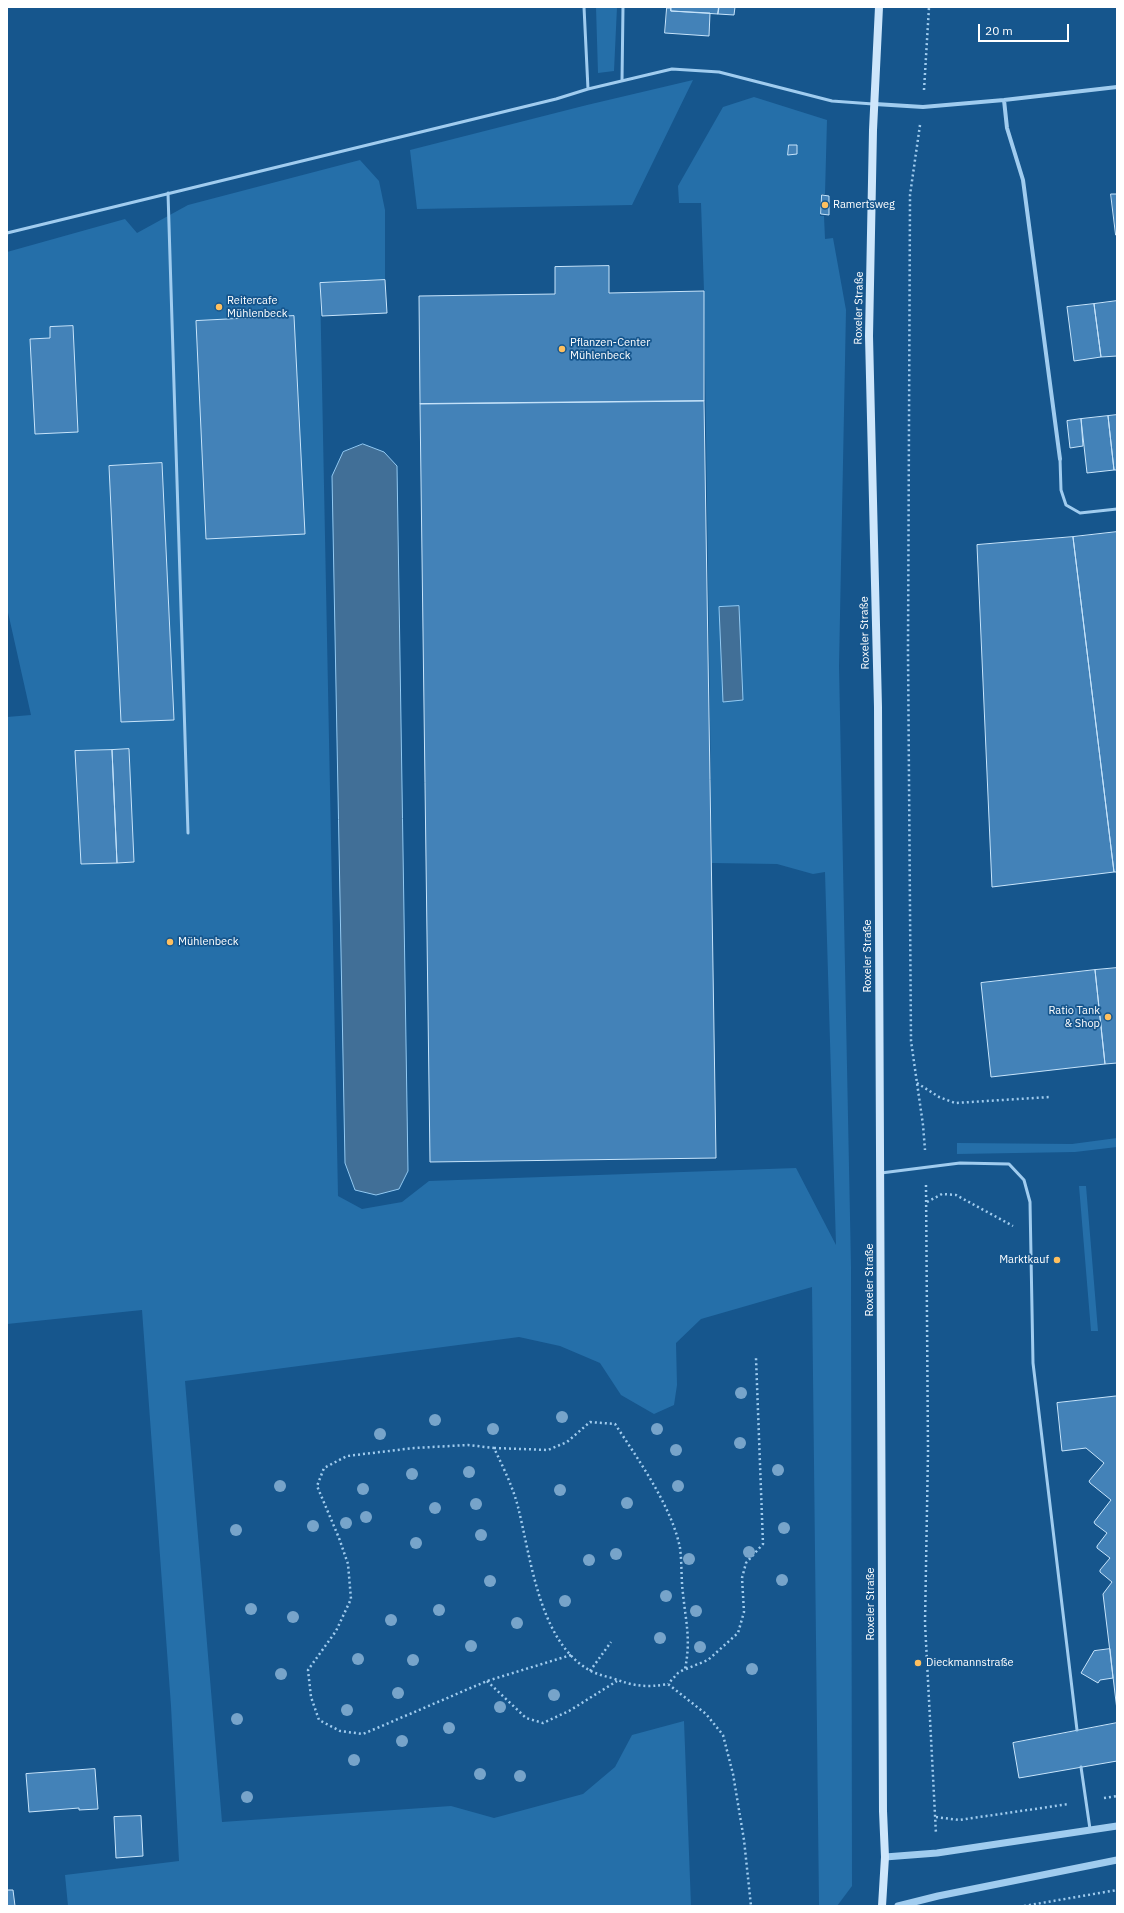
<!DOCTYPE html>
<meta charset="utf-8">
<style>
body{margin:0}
#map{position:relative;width:1124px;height:1913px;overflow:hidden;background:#16568d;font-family:"IBM Plex Sans",sans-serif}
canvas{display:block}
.frame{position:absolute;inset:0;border:8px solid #fff;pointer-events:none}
.scale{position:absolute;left:978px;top:24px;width:91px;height:18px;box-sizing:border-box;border:2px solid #fff;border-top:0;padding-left:5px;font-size:12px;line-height:14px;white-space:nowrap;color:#fff;-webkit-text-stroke:3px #16568d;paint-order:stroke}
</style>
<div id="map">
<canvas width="1124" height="1913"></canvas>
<div class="frame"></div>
<div class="scale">20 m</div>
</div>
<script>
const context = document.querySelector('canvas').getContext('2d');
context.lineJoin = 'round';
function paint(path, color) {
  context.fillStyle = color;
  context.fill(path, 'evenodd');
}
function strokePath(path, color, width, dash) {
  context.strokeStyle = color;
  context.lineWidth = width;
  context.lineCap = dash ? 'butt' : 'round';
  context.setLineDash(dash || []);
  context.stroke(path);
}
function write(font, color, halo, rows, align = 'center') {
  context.font = font + ' "IBM Plex Sans",sans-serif';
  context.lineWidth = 3.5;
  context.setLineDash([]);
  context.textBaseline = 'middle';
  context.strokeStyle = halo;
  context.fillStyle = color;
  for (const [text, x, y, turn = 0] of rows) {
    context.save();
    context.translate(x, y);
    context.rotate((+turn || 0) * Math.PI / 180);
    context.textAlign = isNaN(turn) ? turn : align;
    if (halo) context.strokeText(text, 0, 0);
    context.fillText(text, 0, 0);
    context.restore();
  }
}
const green = new Path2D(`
 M 596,7 L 617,7 L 614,71 L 598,73 Z
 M 693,80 L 632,205 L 417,209 L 410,150 L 587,105 Z
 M 754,97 L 827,120 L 825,194 L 821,194 L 820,216 L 824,216 L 825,239 L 833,238 L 846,310 L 839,666 L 851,1267 L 852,1886 L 837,1906 L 819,1906 L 812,1287 L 701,1319 L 676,1343 L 677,1385 L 674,1405 L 654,1414 L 621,1395 L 600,1363 L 560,1346 L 519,1337 L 185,1381 L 222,1822 L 451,1806 L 494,1818 L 583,1794 L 615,1767 L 632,1735 L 684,1721 L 691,1906 L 68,1906 L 65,1875 L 179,1861 L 171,1706 L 142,1310 L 7,1324 L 7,717 L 31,715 L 7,608 L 7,252 L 125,219 L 137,233 L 188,205 L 360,160 L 379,181 L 385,210 L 385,280 L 320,283 L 338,1196 L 362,1209 L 402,1202 L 429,1181 L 796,1168 L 836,1245 L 825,872 L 813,874 L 777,864 L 712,863 L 704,291 L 701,203 L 679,203 L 678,186 L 723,107 Z
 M 1117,1138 L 1117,1147 L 1075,1152 L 957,1154 L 957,1143 L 1072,1144 Z
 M 1079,1186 L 1086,1186 L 1098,1331 L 1091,1331 Z`);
const water = new Path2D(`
 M 363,444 L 384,452 L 397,466 L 408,1171 L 399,1189 L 376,1195 L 355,1190 L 345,1163 L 332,476 L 343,452 Z
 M 739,606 L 743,700 L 723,702 L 719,607 Z`);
const building = new Path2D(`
 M 671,7 L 719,7 L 718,14 L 671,11 Z
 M 719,7 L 735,7 L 734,15 L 718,14 Z
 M 667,8 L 671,8 L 671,11 L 710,13 L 709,36 L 665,33 Z
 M 789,145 L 797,145 L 797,154 L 788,155 Z
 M 1111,194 L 1117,194 L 1117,235 L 1116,235 Z
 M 822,195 L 829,196 L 829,215 L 821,214 Z
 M 609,266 L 609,293 L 704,291 L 704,401 L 420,404 L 419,296 L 555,294 L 555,267 Z
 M 385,280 L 387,313 L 322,316 L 320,283 Z
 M 1117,301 L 1117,356 L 1101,357 L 1094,304 Z
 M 1094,304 L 1101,357 L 1074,361 L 1067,307 Z
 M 294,316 L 305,534 L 206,539 L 196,321 Z
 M 73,326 L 78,432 L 35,434 L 30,339 L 50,338 L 50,327 Z
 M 704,401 L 716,1158 L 430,1162 L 420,404 Z
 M 1117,415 L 1117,470 L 1114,470 L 1108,416 Z
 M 1108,416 L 1114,470 L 1087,473 L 1081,419 Z
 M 1081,419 L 1083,446 L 1070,448 L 1067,421 Z
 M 162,463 L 174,720 L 121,722 L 109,466 Z
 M 1117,532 L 1117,872 L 1114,872 L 1073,537 Z
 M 1073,537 L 1114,872 L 992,887 L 977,545 Z
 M 129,749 L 134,862 L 117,863 L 112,750 Z
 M 112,750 L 117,863 L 81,864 L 75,751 Z
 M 1117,968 L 1117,1063 L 1105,1064 L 1095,970 Z
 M 1095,970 L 1105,1064 L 991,1077 L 981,983 Z
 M 1116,1396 L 1117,1396 L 1117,1710 L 1103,1594 L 1112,1582 L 1100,1572 L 1100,1570 L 1110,1558 L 1097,1548 L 1097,1546 L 1107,1533 L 1095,1524 L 1094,1522 L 1111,1500 L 1090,1483 L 1089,1481 L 1104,1463 L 1086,1448 L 1062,1451 L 1057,1403 Z
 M 1110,1649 L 1113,1678 L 1100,1680 L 1098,1683 L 1081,1673 L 1094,1651 Z
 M 1117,1723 L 1117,1761 L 1019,1778 L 1013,1743 Z
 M 95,1769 L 98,1809 L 79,1810 L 79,1808 L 29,1812 L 26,1774 Z
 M 141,1816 L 143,1856 L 116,1858 L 114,1817 Z
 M 7,1890 L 13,1890 L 15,1906 L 7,1906 Z`);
const path = new Path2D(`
 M 924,90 L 929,7
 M 920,125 L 910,195 L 908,651 L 911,1041 L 923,1125 L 925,1150
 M 917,1083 L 939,1097 L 955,1103 L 1050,1097
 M 926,1185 L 928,1452 L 925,1623 L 936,1834
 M 927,1202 L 942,1194 L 956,1195 L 1013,1226
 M 494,1448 L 548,1450 L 567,1442 L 590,1422 L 615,1424 C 638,1459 672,1507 680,1548 C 682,1563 681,1579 683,1594 C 686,1623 691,1640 685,1669 L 678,1673 L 668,1684
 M 571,1655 L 487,1681 L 363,1734 L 340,1731 L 319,1720 L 311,1697 L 308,1670 L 336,1631 L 351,1599 L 348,1564 L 339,1538 L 317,1486 L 324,1468 L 347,1456 L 414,1448 L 468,1445 L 494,1448 C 503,1467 513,1487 518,1507 C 531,1558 539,1641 589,1670 C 596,1674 604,1676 612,1678 C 633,1686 646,1688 668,1684 L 706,1714 L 723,1735 L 733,1774 L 744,1840 L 751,1906
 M 686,1669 L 708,1660 L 738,1633 L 744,1612 L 742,1578 L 746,1563 L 763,1544 L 756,1358
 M 590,1671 L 611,1642
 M 487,1681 L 526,1718 L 543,1723 L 569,1711 L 617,1681
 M 1104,1798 L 1117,1796
 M 936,1817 L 959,1820 L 1069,1804
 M 1024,1906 L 1117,1890`);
const service = new Path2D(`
 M 584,7 L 588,89
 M 622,81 L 623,7
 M 168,193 L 188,833
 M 7,233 L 556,99 L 588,89 L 672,69 L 719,72 L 832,101 L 873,104
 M 1060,459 L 1061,490 L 1066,505 L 1080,513 L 1117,509
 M 881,1173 L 960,1163 L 1009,1164 L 1024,1180 L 1030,1202 L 1033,1363 L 1077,1730
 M 1081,1767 L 1090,1829`);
const minor = new Path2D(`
 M 1004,100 L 1007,128 L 1023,180 L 1060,459
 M 875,104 L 923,107 L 1004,100 L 1117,87`);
const tertiary = new Path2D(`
 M 885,1857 L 937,1853 L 1117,1826
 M 898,1906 L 938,1896 L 1117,1860`);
const secondary = new Path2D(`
 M 879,7 L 873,130 L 869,336 L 878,707 L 883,1811 L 885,1857 L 882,1906`);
const trees = [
 [741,1393],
 [562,1417],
 [435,1420],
 [493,1429],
 [657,1429],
 [380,1434],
 [740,1443],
 [676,1450],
 [778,1470],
 [469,1472],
 [412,1474],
 [280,1486],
 [678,1486],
 [363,1489],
 [560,1490],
 [627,1503],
 [476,1504],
 [435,1508],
 [366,1517],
 [346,1523],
 [313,1526],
 [784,1528],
 [236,1530],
 [481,1535],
 [416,1543],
 [749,1552],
 [616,1554],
 [689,1559],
 [589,1560],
 [782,1580],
 [490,1581],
 [666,1596],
 [565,1601],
 [251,1609],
 [439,1610],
 [696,1611],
 [293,1617],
 [391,1620],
 [517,1623],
 [660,1638],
 [471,1646],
 [700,1647],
 [358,1659],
 [413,1660],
 [752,1669],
 [281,1674],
 [398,1693],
 [554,1695],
 [500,1707],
 [347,1710],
 [237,1719],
 [449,1728],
 [402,1741],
 [354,1760],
 [480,1774],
 [520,1776],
 [247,1797]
];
const markers = [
 [825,205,4,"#ffc05f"],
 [219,307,4,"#ffc05f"],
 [562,349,4,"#ffc05f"],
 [170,942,4,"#ffc05f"],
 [1108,1017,4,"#ffc05f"],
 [1057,1260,4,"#ffc05f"],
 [918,1663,4,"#ffc05f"]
];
const poiNames = [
 ["Ramertsweg",833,205],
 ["Reitercafe",227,301],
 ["Mühlenbeck",227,314],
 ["Pflanzen-Center",570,343],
 ["Mühlenbeck",570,356],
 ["Mühlenbeck",178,942],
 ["Ratio Tank",1100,1011,"right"],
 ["& Shop",1100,1024,"right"],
 ["Marktkauf",1049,1260,"right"],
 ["Dieckmannstraße",926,1663]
];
const streetNames = [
 ["Roxeler Straße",859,308,-89],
 ["Roxeler Straße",865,633,-91],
 ["Roxeler Straße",868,956,-90],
 ["Roxeler Straße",870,1280,-90],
 ["Roxeler Straße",871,1604,-90]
];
paint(green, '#256fa9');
paint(water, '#416f97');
strokePath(water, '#92c9f2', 1);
paint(building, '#4382b8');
strokePath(building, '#c7e4fb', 1);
strokePath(path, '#a0ccef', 2.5, [2, 3]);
strokePath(service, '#a0ccef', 3);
strokePath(minor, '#a0ccef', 4);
strokePath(tertiary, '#a0ccef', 7);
strokePath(secondary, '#cee6fb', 8);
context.fillStyle = '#77a4ca';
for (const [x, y] of trees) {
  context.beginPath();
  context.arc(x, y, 6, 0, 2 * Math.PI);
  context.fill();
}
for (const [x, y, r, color] of markers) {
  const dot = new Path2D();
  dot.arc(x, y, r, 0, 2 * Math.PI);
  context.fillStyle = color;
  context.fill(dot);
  strokePath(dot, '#16568d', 1.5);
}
write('11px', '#fff', '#16568d', poiNames, 'left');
write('11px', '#fff', '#16568d', streetNames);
</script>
